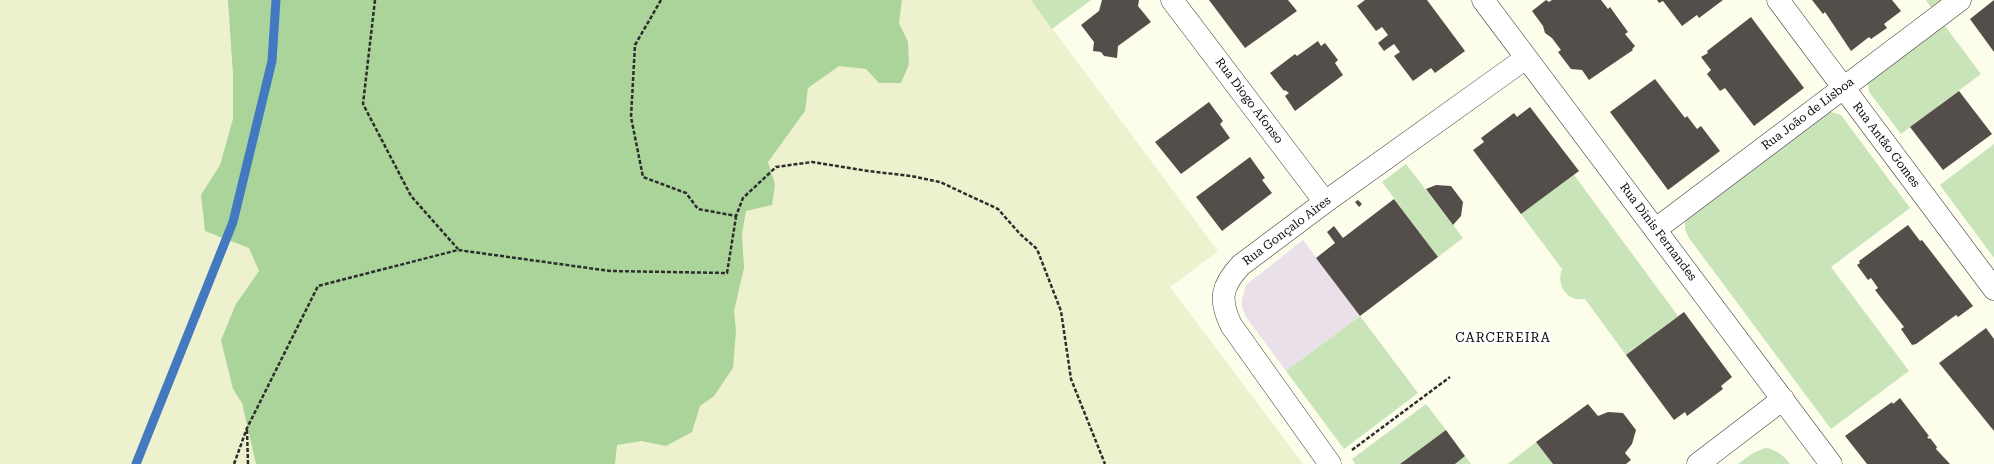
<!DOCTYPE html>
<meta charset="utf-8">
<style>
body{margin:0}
canvas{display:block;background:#fdfdeb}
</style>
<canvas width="1994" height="464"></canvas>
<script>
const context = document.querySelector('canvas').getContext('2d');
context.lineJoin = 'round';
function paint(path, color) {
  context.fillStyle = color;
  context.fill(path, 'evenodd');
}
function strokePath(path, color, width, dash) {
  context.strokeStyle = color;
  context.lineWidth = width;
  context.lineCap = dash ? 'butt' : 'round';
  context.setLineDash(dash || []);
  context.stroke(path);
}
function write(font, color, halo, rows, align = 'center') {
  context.font = font + ' "Roboto Serif",serif';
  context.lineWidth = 4;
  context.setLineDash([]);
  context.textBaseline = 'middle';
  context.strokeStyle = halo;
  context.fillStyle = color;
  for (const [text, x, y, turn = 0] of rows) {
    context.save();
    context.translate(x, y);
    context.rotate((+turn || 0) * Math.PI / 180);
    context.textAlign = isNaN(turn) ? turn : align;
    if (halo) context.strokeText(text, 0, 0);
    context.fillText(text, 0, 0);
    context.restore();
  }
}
const industrial = new Path2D(`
 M 1303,240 L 1360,316 L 1286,371 L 1246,317 L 1242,308 L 1242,300 L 1246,285 Z`);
const farmland = new Path2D(`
 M 0,0 L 1031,0 L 1218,251 L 1170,287 L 1303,464 L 0,464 Z`);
const green = new Path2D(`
 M 1031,0 L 1091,0 L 1052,29 Z
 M 1926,0 L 1950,0 L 1934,12 Z
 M 1942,22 L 1981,74 L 1901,134 L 1869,92 L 1868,82 Z
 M 1828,111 L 1841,115 L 1910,208 L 1831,267 L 1909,371 L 1831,429 L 1689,238 L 1685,229 L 1685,219 Z
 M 1994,144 L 1994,258 L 1940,185 Z
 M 1406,164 L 1463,238 L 1438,257 L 1382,182 Z
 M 1574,175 L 1678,316 L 1626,355 L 1585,299 C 1567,302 1556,286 1562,269 L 1521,214 Z
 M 1360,316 L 1418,393 L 1344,449 L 1286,371 Z
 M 1426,404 L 1446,430 L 1400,464 L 1355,464 L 1352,459 Z
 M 1536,442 L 1553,464 L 1508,464 Z
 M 1765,448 C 1776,449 1783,455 1790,464 L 1738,464 L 1753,453 Z
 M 1465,456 L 1471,464 L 1455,464 Z`);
const forest = new Path2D(`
 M 228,0 L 902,0 L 899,23 L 908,42 L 909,64 L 901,83 L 879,83 L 866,69 L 839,66 L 808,88 L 805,111 L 768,162 L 775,184 L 772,205 L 746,211 L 742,234 L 744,268 L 734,311 L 736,331 L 733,368 L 714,396 L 700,406 L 692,432 L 666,446 L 641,441 L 617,445 L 615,464 L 256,464 L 242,403 L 233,389 L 221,340 L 236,304 L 259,271 L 249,248 L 205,231 L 201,195 L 220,165 L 233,119 L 233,75 Z`);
const stream = new Path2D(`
 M 136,464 L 233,222 L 272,61 L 276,0`);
const building = new Path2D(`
 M 1102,0 L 1139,0 L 1138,6 L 1151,22 L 1118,46 L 1117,58 L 1104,56 L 1101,52 L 1093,51 L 1094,42 L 1081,25 L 1099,11 Z
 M 1209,0 L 1288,0 L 1297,11 L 1245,48 Z
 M 1365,0 L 1427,0 L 1465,51 L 1435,73 L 1431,68 L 1413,81 L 1394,56 L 1400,52 L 1394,44 L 1384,51 L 1378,43 L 1388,35 L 1382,27 L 1376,31 L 1357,6 Z
 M 1546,0 L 1549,2 L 1552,0 L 1601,0 L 1608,9 L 1610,7 L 1628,32 L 1625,34 L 1635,46 L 1632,49 L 1633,50 L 1589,80 L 1582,70 L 1571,69 L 1558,52 L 1561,50 L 1552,38 L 1545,33 L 1543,26 L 1532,11 Z
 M 1657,0 L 1723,0 L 1699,18 L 1697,15 L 1682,26 L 1663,1 L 1659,3 Z
 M 1812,0 L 1892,0 L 1901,11 L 1884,24 L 1887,28 L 1871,39 L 1869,37 L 1851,51 L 1825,12 L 1823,14 Z
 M 1994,0 L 1994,52 L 1970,19 Z
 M 1751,17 L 1804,88 L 1754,126 L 1725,88 L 1720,91 L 1707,74 L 1711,70 L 1701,57 L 1708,53 L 1707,51 Z
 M 1318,41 L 1321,46 L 1325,43 L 1338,60 L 1335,63 L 1343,75 L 1295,111 L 1285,96 L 1289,93 L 1285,90 L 1284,91 L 1270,73 L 1295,54 L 1297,56 Z
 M 1655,79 L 1685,118 L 1687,116 L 1697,129 L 1701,126 L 1720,151 L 1668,190 L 1610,112 Z
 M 1959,91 L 1992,134 L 1943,170 L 1910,127 Z
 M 1209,102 L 1223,121 L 1220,124 L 1230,138 L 1181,174 L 1155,142 Z
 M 1530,107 L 1579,171 L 1521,214 L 1473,150 L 1484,142 L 1481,138 L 1514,113 L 1517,117 Z
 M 1250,157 L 1265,178 L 1262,180 L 1272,193 L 1222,231 L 1196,197 Z
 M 1436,185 L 1451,186 L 1463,202 L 1461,216 L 1453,225 L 1426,189 Z
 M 1394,199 L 1438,257 L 1360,316 L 1316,258 L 1335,243 L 1327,232 L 1334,226 L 1343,238 Z
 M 1358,200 L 1362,204 L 1359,207 L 1355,202 Z
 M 1908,225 L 1920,241 L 1922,240 L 1973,306 L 1958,317 L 1956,315 L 1916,344 L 1912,345 L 1901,329 L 1904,327 L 1875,290 L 1878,288 L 1871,278 L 1868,280 L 1857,265 L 1860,263 L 1859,261 Z
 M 1684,312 L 1732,377 L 1721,386 L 1723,389 L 1687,416 L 1685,412 L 1674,420 L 1626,355 Z
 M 1986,328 L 1994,339 L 1994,431 L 1939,363 Z
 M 1900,398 L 1929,436 L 1927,437 L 1929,439 L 1930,438 L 1937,447 L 1936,449 L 1950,464 L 1867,464 L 1845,436 L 1892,402 L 1893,404 Z
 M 1588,404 L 1598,416 L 1608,412 L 1623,413 L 1636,430 L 1632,444 L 1625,453 L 1631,460 L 1626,464 L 1553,464 L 1536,442 Z
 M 1446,430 L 1465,456 L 1455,464 L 1400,464 Z`);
const path = new Path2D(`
 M 375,0 L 363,104 L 411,196 L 458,249
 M 661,0 L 635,45 L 631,117 L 643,177 L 686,193 L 698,209 L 736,216 L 743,198 L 776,167 L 812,162 L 868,171 L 911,176 L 940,182 L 998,209 L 1020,234 L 1037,249 L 1061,311 L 1071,379 L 1105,464
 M 247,430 L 248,464
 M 1352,450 L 1450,377
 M 234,464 L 247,428 L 318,286 L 458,250 L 610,271 L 727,273 L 736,217`);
const street = new Path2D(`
 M 1172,0 L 1325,202
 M 1483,0 L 1831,464
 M 1778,0 L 1994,289
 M 1656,229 L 1960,0
 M 1330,464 L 1231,325 C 1219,300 1221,286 1241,265 L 1325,202 L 1526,58
 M 1698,464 L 1783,399`);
const streetNames = [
 ["Rua Diogo Afonso",1249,101,53],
 ["Rua João de Lisboa",1808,114,-37],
 ["Rua Antão Gomes",1886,145,53],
 ["Rua Gonçalo Aires",1287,231,-37],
 ["Rua Dinis Fernandes",1658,232,53]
];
const neighbourhoodNames = [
 ["CARCEREIRA",1503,338]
];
paint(industrial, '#eae0e9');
paint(farmland, '#eef1ce');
paint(green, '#c8e4b8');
paint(forest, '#aad499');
strokePath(stream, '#4279c1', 9);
paint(building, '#534e49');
strokePath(street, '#3e3e3e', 23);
strokePath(path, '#2d2d2d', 2.5, [4, 2]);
strokePath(street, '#fff', 22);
write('12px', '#0b0b0b', '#fff', streetNames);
context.letterSpacing = '1px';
write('13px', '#0b0b0b', '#fff', neighbourhoodNames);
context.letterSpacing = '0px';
</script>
